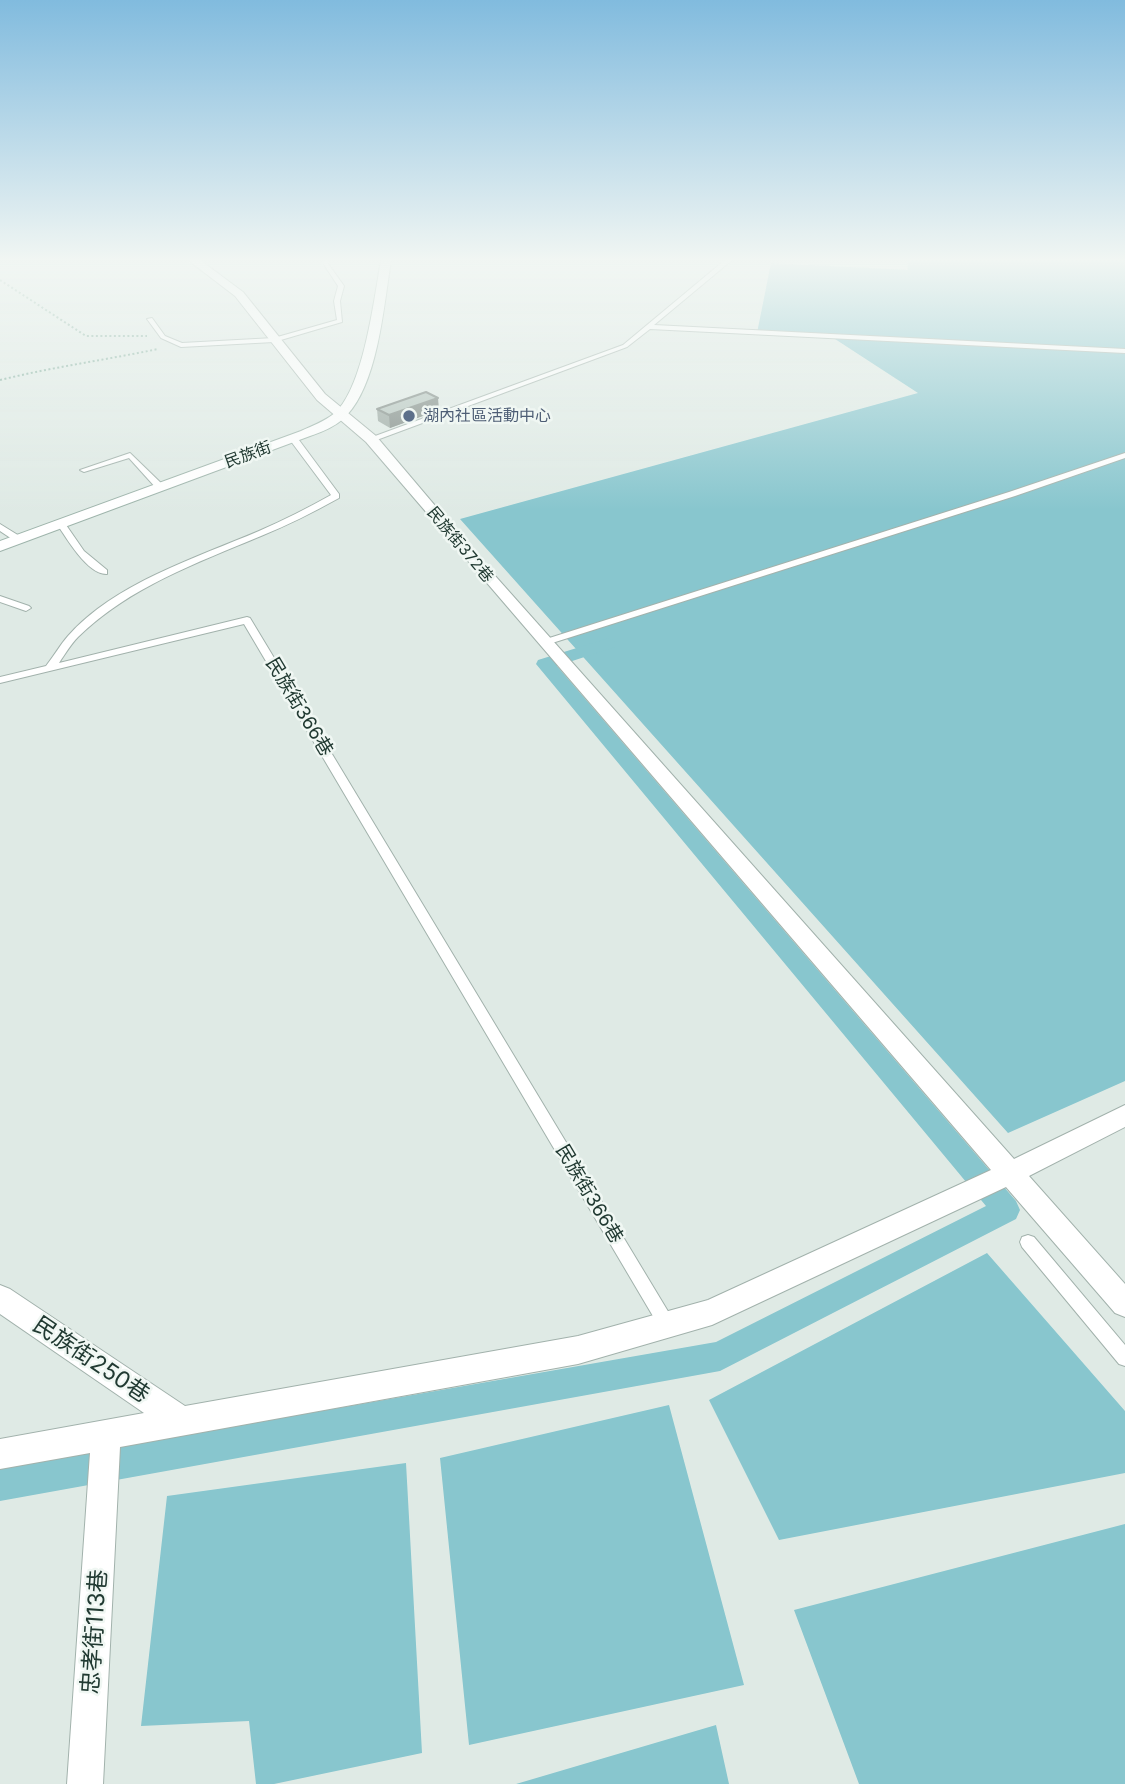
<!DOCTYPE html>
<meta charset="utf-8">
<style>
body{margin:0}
canvas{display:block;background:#dfeae5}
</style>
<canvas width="1125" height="1784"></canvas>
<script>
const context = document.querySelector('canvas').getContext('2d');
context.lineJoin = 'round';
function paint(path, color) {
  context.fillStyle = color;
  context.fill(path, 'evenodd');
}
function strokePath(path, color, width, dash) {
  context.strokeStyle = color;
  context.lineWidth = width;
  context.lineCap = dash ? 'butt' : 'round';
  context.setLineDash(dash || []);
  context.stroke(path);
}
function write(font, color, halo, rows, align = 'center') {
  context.font = font + ' Inter,"Noto Sans TC",sans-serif';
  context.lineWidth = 5;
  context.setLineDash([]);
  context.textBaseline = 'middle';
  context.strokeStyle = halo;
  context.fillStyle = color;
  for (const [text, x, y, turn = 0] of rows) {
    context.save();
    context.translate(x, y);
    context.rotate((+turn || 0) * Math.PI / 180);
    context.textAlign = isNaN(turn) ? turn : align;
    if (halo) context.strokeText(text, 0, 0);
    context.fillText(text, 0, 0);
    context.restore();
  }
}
const water = new Path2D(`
 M 907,260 L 1125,260 L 1125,1081 L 1008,1133 L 460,519 L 918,393 L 835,339 L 757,333 L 771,263 L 908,270 Z
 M 987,1253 L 1125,1411 L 1125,1473 L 779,1540 L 709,1400 Z
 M 669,1405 L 744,1685 L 469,1745 L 440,1458 Z
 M 406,1463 L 422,1753 L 274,1784 L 256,1784 L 249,1721 L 141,1726 L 167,1496 Z
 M 1125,1524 L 1125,1784 L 859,1784 L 794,1610 Z
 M 716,1725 L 729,1784 L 516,1784 Z`);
const canal = new Path2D(`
 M 609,638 L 618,643 L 615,647 L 557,666 L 1016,1201 L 1020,1210 L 1016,1219 L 720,1371 L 0,1501 L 0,1467 L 716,1342 L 986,1206 L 536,664 L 538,660 Z`);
const path = new Path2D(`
 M 0,280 L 86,336 L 147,336
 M 0,380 C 53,367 105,360 158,349`);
const lane = new Path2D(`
 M 725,260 L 732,260 L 654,325 L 1125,349 L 1125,353 L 650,329 L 627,347 L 374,441 L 367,439 L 623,345 Z
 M 326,261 L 344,286 L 340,301 L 342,322 L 274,342 L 181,347 L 161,338 L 147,319 L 152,318 L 165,336 L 182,343 L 274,338 L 337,320 L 334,301 L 338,286 L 323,263 Z
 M 290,436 L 296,436 L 339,494 L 339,498 C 314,512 288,525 261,536 C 197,563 129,587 78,637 C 71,644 65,654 59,663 L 247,617 L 250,618 L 672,1318 L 674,1323 L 672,1328 L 666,1331 L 660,1328 L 244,624 L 0,683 L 0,677 L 46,666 C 54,656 60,645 68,636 C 113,584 198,557 259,531 C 284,520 308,508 331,495 L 290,440 Z
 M 130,453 L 163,485 L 163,489 L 157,489 L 129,458 L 84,472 L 80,470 Z
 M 1125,453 L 1125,458 L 1015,496 L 549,644 L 543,644 L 541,642 L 543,640 L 1009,492 Z
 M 58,522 L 64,522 L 84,551 L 107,570 L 107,574 C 88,575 67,539 57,524 Z
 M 0,524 L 21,537 L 21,541 L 15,541 L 0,531 Z
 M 0,596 L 29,606 L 31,608 L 26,611 L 0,602 Z
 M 1028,1235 L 1034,1237 L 1125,1345 L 1125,1366 L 1119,1364 L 1022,1247 L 1020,1242 L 1022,1237 Z`);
const street = new Path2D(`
 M 188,260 L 200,260 L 243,292 L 325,394 L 376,436 L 481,560 L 1014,1159 L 1125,1105 L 1125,1127 L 1029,1176 L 1125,1284 L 1125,1317 L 1115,1313 L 1006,1187 L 712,1325 L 578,1364 L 120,1447 L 103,1784 L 67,1784 L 90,1453 L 0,1469 L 0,1439 L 144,1413 L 0,1314 L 0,1285 L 10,1289 L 185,1406 L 578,1336 L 708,1300 L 991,1170 L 366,442 L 317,400 L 235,296 Z`);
const secondary = new Path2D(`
 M 381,260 L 391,260 C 384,304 378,388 343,419 C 334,427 322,432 310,436 L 0,551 L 0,541 L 301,431 C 312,426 325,421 335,413 C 364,386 374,299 381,260 Z`);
const wall = new Path2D(`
 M 377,409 L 439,410 L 390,428 L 378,421 Z`);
const shadedWall = new Path2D(`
 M 438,398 L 439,410 L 390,428 L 389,415 Z`);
const building = new Path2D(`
 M 426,392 L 438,398 L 389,415 L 377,409 Z`);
const markers = [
 [409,416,7,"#5c6f8a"]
];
const farServicenames = [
 ["湖內社區活動中心",423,416]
];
const farStreetnames = [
 ["民族街",248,455,-20],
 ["民族街372巷",460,545,50]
];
const streetNames = [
 ["民族街366巷",299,707,59],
 ["民族街366巷",589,1194,59]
];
const nearStreetnames = [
 ["民族街250巷",91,1360,34],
 ["忠孝街113巷",95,1632,-86]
];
paint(water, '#88c6ce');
paint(canal, '#88c6ce');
strokePath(lane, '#a2b2ac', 2);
strokePath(street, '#a2b2ac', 2);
strokePath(secondary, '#9fb5ac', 2);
strokePath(path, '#81ad9d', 2, [2, 2.5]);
paint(lane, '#fff');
paint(street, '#fff');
paint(secondary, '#fff');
paint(wall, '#9ca9a3');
paint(shadedWall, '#7f8a85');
paint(building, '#b5c5be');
strokePath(building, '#7f8a85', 2);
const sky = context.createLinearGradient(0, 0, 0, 510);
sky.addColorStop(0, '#81bbde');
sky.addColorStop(0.51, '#f1f6f3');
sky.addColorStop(1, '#f1f6f300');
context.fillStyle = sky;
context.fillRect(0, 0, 1125, 510);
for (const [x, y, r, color] of markers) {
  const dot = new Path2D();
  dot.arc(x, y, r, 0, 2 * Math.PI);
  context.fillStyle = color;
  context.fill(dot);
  strokePath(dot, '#f0f7f3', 2.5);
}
write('16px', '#4e5e75', '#f0f7f3', farServicenames, 'left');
write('16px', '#213a32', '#f0f7f3', farStreetnames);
write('19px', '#213a32', '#f0f7f3', streetNames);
write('23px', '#213a32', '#f0f7f3', nearStreetnames);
</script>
